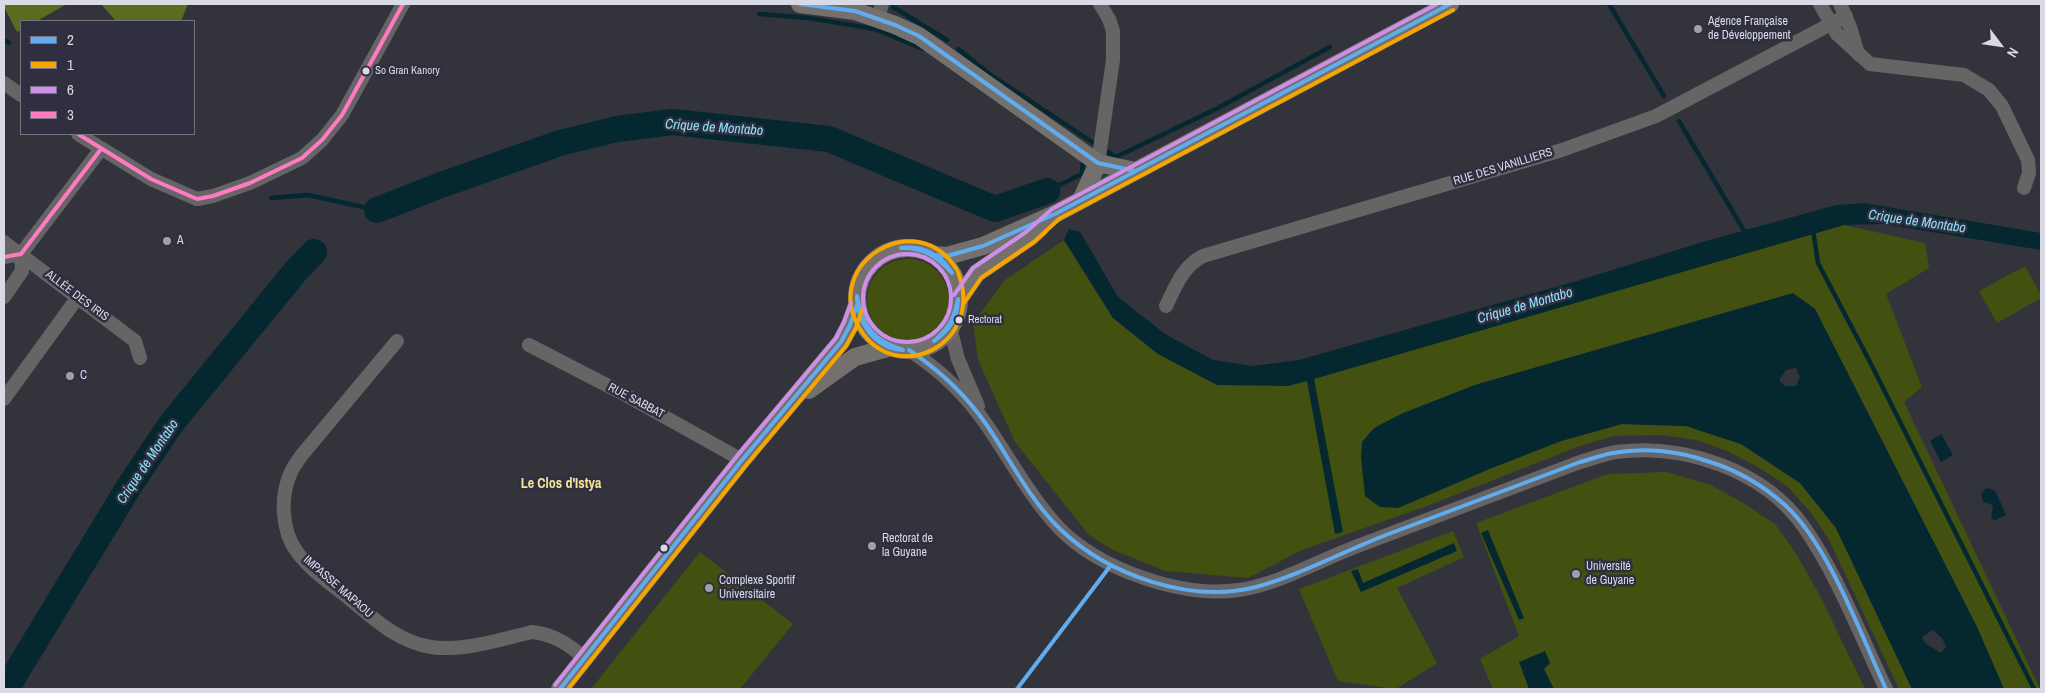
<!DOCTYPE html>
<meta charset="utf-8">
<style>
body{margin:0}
#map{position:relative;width:2045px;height:693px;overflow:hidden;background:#33333c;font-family:"Archivo Narrow",sans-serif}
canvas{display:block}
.frame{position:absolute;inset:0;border:5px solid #d9dae5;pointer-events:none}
.legend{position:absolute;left:20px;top:20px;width:175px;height:115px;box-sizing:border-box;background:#2f2f40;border:1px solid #737382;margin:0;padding:6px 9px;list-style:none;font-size:15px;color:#d9dae5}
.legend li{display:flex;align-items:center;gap:10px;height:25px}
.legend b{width:25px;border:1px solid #737382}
.north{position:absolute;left:1975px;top:20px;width:50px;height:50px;-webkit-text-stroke:4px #2f2f40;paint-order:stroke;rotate:121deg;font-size:14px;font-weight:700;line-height:20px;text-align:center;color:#d9dae5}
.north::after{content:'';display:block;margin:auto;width:18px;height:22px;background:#d9dae5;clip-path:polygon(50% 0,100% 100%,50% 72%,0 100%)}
</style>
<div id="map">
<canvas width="2045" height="693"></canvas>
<div class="frame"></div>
<ul class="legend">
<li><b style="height:6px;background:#60acee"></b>2</li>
<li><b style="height:6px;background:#f7a600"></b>1</li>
<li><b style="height:6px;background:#ce8fe9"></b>6</li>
<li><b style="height:6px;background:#fe7ac1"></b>3</li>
</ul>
<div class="north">N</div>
</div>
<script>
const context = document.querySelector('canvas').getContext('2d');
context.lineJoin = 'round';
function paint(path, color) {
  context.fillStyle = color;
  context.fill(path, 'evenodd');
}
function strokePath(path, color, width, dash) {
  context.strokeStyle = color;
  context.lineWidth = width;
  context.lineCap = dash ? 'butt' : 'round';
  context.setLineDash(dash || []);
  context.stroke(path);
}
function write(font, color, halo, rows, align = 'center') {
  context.font = font + ' "Archivo Narrow",sans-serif';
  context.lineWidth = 5;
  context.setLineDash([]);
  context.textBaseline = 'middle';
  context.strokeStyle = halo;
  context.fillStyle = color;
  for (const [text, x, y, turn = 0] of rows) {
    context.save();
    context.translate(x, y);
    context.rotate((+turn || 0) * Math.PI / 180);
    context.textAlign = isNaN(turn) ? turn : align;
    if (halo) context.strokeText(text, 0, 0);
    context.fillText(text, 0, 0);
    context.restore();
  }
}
const green = new Path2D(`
 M 1844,225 L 1925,243 L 1929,268 L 1886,294 L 1922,387 L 1904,402 L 2040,689 L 2004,689 L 1977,627 L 1815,309 L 1644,336 L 1475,385 L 1401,414 L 1492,468 L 1561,441 L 1622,424 L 1686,426 L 1741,444 L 1800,483 L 1836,528 L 1912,689 L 1899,689 L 1829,540 L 1812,514 L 1787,486 L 1758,467 L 1727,451 L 1696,440 L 1661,435 L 1613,436 L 1580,446 L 1427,506 L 1302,550 L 1248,578 L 1165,571 L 1111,549 L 1089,535 L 1015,442 L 978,360 L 973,323 L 1005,280 L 1064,240 L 1113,318 L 1158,354 L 1288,386 Z
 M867 300a41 41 0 1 1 82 0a41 41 0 1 1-82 0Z
 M 2025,266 L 2041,295 L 2041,298 L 1997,323 L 1979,291 Z
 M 1666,472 L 1708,484 L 1740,501 L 1775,524 L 1797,555 L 1820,596 L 1865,689 L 1493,689 L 1480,659 L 1519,636 L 1476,523 L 1608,474 Z
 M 1453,531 L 1464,557 L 1397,588 L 1437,663 L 1396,689 L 1338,681 L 1299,589 Z
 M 700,552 L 793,624 L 740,689 L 591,689 Z`);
const forest = new Path2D(`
 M 4,4 L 67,4 L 37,21 L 21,21 L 21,30 L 17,32 L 4,7 Z
 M 101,4 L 188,4 L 181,21 L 116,21 Z`);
const water = new Path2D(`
 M 1864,203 L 2041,233 L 2041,250 L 1883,224 L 1844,225 L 1314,379 L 1343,532 L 1335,534 L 1307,381 L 1288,386 L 1217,385 L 1158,354 L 1113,318 L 1064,240 L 1069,229 L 1080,232 L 1118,297 L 1165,334 L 1213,360 L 1253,366 L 1299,360 L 1577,281 L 1699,243 L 1836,205 Z
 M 1793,293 L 1815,309 L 1977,627 L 2004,689 L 1912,689 L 1836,528 L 1800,483 L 1741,444 L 1686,426 L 1622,424 L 1561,441 L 1492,468 L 1398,508 L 1380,507 L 1365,496 L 1361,458 L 1362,442 L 1374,428 L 1401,414 L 1475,385 ZM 1796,368 L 1800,377 L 1796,386 L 1785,386 L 1779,380 L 1786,370 ZM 1933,630 L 1942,638 L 1946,647 L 1941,653 L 1925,643 L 1922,637 Z
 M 1941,434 L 1953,455 L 1941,462 L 1930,441 Z
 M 1986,488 L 1994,490 L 1996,492 L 2006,515 L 1996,520 L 1991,519 L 1993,506 L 1990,504 L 1983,502 L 1981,494 Z
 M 1488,530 L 1524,618 L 1519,620 L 1481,533 Z
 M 1454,543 L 1457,551 L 1361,592 L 1351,571 L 1358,569 L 1363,583 Z
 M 1545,651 L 1550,663 L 1544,669 L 1554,689 L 1529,689 L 1519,662 Z`);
const stream = new Path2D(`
 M 1609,4 L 1664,96
 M 893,7 L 947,40
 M 759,14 L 809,18 L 875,29 L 923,49
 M 4,40 L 9,43
 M 958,49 L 991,75 L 1095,144
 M 1679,121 L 1746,234
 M 1108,152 L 1116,157 L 1218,108 L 1330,47
 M 1047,191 L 1082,174 L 1083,160 L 1081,158
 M 271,198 L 308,195 L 377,210
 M 1813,230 L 1818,263 L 1870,362 L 2034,689`);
const river = new Path2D(`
 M 377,210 L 441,185 L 560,143 L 617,129 L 673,122 L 829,139 L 995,209 L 1047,191
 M 6,689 L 130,485 L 171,424 L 295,272 L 314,252`);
const minor = new Path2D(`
 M 1820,4 L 1837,34 L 1870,64 L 1964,75 L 1989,90 L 2002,106 L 2028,160 L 2029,173 L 2024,188
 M 1840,4 L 1850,27 L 1858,54
 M 878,18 L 882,4
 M 4,83 L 21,95
 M 78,134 L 151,179 L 197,199 L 213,196 L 250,183 L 302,158 L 322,140 L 342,115 L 403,4
 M 1098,163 L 1113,60 L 1113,31 L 1109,19 L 1100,4
 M 4,242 L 135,341 L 140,358
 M 4,257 L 21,254 L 101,149
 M 4,297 L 22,271 L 21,254
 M 1166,306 C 1176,286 1182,267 1203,256 L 1562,150 L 1656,116 L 1846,16
 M 950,327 L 958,359 L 978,406
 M 397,341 L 301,456 C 298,461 293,467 291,472 C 280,496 281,530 297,552 C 311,571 333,585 351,600 C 375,620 399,642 431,647 C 462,652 502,639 532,632 C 554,634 569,645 585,658
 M 529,345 L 620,392 L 742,460
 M 909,350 C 939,369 965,394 986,424 C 1010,459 1030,497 1059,528 C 1100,570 1182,598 1239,590 C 1279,584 1318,561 1355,547 C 1430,518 1505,491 1580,462 C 1591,459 1604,454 1616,452 C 1684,443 1764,470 1804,527 C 1838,576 1860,635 1886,689
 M 4,399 L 78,297`);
const major = new Path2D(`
 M 800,4 L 855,11 L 895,25 L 919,36 L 1098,163 L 1135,171
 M 1081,200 L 1098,163
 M857 299a51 51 0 1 1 102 0a51 51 0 1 1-102 0Z
 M 935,255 L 947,256 L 983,246 L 1055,214 L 1450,4
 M 959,299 L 977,273 L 1030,237 L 1040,228
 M 809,390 L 855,357 L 891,347
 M 560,689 L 742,460 L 841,342 L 850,325 L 857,305`);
const bus1 = new Path2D(`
 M 800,4 L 855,11 L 895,25 L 919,36 L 1098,163 L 1135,171
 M 901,248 C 922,245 941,255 952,273
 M 901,248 C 923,247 938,257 952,273
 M 935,255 L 947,256 L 983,246 L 1055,214 L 1450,4
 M 857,296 C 862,326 873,341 903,350
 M 857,296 C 857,323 875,348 903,350
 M 934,341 C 949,328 954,319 958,299
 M 934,341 C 949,330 958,319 958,299
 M 909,350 C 939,370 965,394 986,424 C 1010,459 1029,499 1060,529 C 1108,575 1190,604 1256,587 C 1300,575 1342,552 1386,535 C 1450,511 1515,487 1580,462 C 1591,459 1602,455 1613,453 C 1644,447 1678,451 1707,461 C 1737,470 1763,485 1786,506 C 1829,546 1861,635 1886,689
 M 560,689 L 742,460 L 841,342 L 850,325 L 857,305
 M 1017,689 L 1111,565`);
const bus2 = new Path2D(`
 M 957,270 C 917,204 820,264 860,329 C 895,387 986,345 958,272
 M 964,303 L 981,278 L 1034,242 L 1059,219 L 1453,10
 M 568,689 L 747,464 L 846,346 L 856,328 L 863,307`);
const bus3 = new Path2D(`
 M863 298a44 44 0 1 1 88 0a44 44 0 1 1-88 0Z
 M 954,295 L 973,268 L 1026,232 L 1052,209 L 1437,4
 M 555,685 L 737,456 L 836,338 L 844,322 L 851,303`);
const bus4 = new Path2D(`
 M 78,134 L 151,179 L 197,199 L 213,196 L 250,183 L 302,158 L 322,140 L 342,115 L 403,4
 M 4,257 L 21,254 L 101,149`);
const markers = [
 [1698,29,5,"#9fa0aa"],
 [366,71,4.5,"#d9dae5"],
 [167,241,5,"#9fa0aa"],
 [959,320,4.5,"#d9dae5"],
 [70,376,5,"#9fa0aa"],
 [872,546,5,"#9fa0aa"],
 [664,548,4.5,"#d9dae5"],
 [1576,574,5,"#9fa0aa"],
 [709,588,5,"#9fa0aa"]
];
const busNames = [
 ["So Gran Kanory",375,71],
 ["Rectorat",968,320]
];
const poiNames = [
 ["Agence Française",1708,22],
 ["de Développement",1708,36],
 ["A",177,241],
 ["C",80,376],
 ["Rectorat de",882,539],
 ["la Guyane",882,553],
 ["Université",1586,567],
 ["de Guyane",1586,581],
 ["Complexe Sportif",719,581],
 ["Universitaire",719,595]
];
const streetNames = [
 ["RUE DES VANILLIERS",1503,167,-17],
 ["ALLÉE DES IRIS",77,296,37],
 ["RUE SABBAT",636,401,28],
 ["IMPASSE MAPAOU",338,587,41]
];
const waterNames = [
 ["Crique de Montabo",714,128,4],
 ["Crique de Montabo",1917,222,8],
 ["Crique de Montabo",1525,306,-16],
 ["Crique de Montabo",148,462,-56]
];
const neighbourhoodNames = [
 ["Le Clos d'Istya",561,484]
];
paint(green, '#435110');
paint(forest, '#5a6c1d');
paint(water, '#052730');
strokePath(stream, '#052730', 4.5);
strokePath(river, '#052730', 26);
strokePath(minor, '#666465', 14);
strokePath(major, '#73706e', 18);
strokePath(bus1, '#60acee', 4);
strokePath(bus2, '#f7a600', 4);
strokePath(bus3, '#ce8fe9', 4);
strokePath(bus4, '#fe7ac1', 4);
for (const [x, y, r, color] of markers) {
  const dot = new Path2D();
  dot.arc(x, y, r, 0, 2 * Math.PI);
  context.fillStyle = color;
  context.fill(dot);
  strokePath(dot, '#2f2f40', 2);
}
write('11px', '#d9dae5', '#2f2f40', busNames, 'left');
write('12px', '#d9dae5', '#2f2f40', poiNames, 'left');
write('12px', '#d9dae5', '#2f2f40', streetNames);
write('italic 14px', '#8de1fa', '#2f2f40', waterNames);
write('bold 14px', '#f4e596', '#2f2f40', neighbourhoodNames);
</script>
